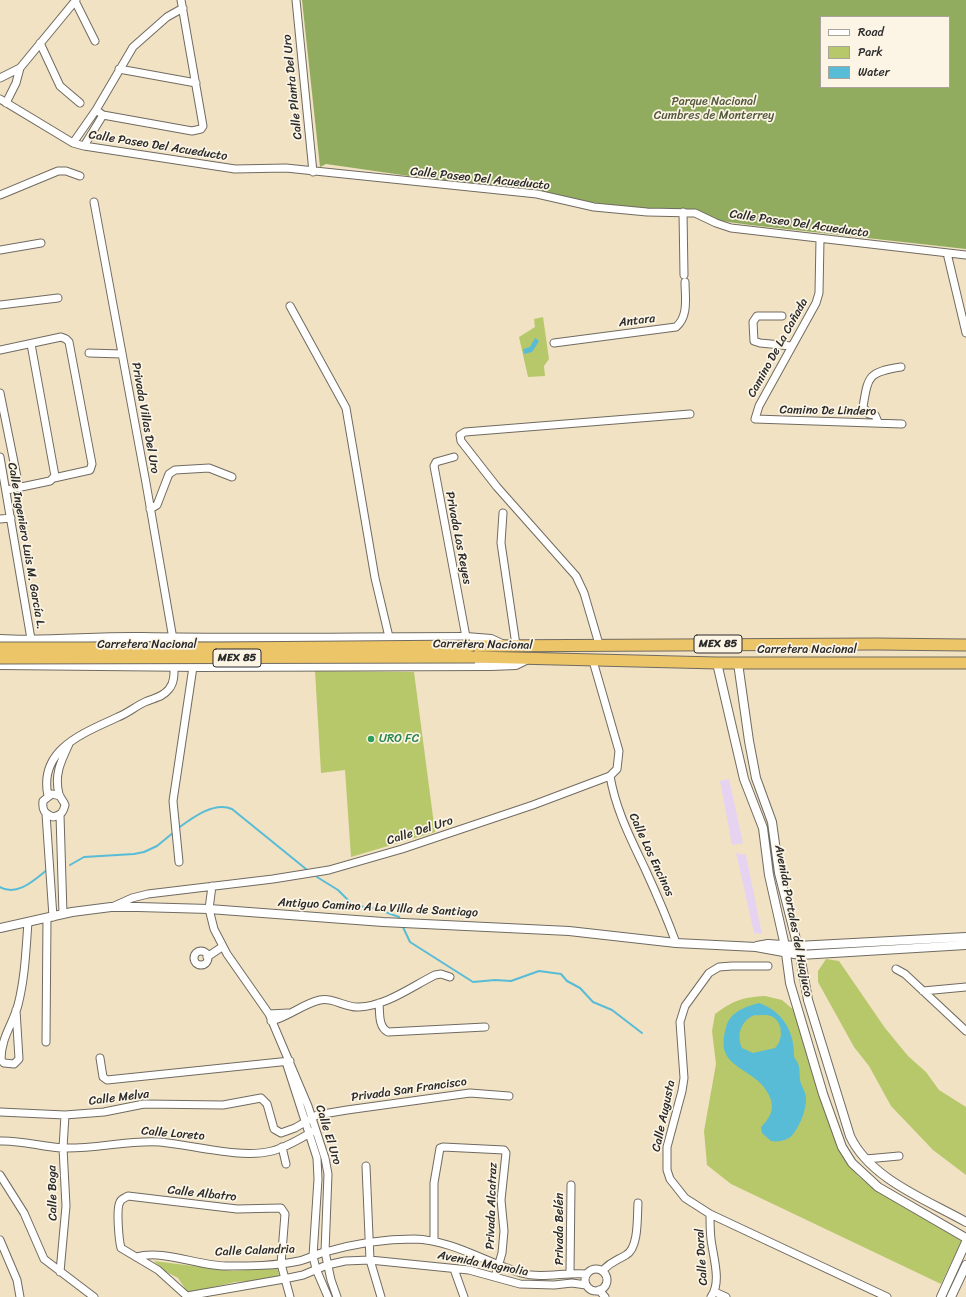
<!DOCTYPE html>
<meta charset="utf-8">
<style>
body{margin:0}
#map{position:relative;width:966px;height:1297px;overflow:hidden;background:#f1e2c4;font-family:Sriracha,sans-serif}
canvas{display:block}
.legend{position:absolute;left:820px;top:16px;width:130px;height:72px;box-sizing:border-box;background:#fcf5e5;border:1px solid #a8a49b;margin:0;padding:5px 7px;list-style:none;font-size:12px;color:#2b2b2b}
.legend li{display:flex;align-items:center;gap:8px;height:20px}
.legend b{width:20px;border:1px solid #a8a49b}
</style>
<div id="map">
<canvas width="966" height="1297"></canvas>
<ul class="legend">
<li><b style="height:5px;background:#fff"></b>Road</li>
<li><b style="height:11px;background:#b7c86b"></b>Park</li>
<li><b style="height:11px;background:#58bcd6"></b>Water</li>
</ul>
</div>
<script>
const context = document.querySelector('canvas').getContext('2d');
context.lineJoin = 'round';
function paint(path, color) {
  context.fillStyle = color;
  context.fill(path, 'evenodd');
}
function strokePath(path, color, width, dash) {
  context.strokeStyle = color;
  context.lineWidth = width;
  context.lineCap = dash ? 'butt' : 'round';
  context.setLineDash(dash || []);
  context.stroke(path);
}
function write(font, color, halo, rows, align = 'center') {
  context.font = font + ' Sriracha,sans-serif';
  context.lineWidth = 3.5;
  context.setLineDash([]);
  context.textBaseline = 'middle';
  context.strokeStyle = halo;
  context.fillStyle = color;
  for (const [text, x, y, turn = 0] of rows) {
    context.save();
    context.translate(x, y);
    context.rotate((+turn || 0) * Math.PI / 180);
    context.textAlign = isNaN(turn) ? turn : align;
    if (halo) context.strokeText(text, 0, 0);
    context.fillText(text, 0, 0);
    context.restore();
  }
}
const built = new Path2D(`
 M 729,779 L 743,843 L 732,845 L 720,781 Z
 M 736,853 L 746,855 L 762,934 L 754,933 Z`);
const green = new Path2D(`
 M 543,317 L 549,359 L 544,366 L 545,376 L 528,377 L 519,337 L 535,327 L 534,319 Z
 M 315,671 L 414,672 L 435,832 L 351,857 L 345,770 L 321,773 Z
 M 826,959 L 839,961 L 885,1028 L 908,1056 L 926,1072 L 939,1090 L 966,1107 L 966,1175 L 933,1150 L 891,1106 L 869,1066 L 854,1047 L 818,982 L 818,971 Z
 M 765,996 L 782,1000 L 796,1012 L 829,1123 L 844,1158 L 858,1176 L 869,1185 L 960,1237 L 962,1240 L 941,1284 L 731,1184 L 707,1165 L 704,1131 L 716,1064 L 712,1031 L 715,1014 C 733,1001 742,997 765,996 Z
 M 154,1261 L 233,1271 L 274,1268 L 278,1270 L 279,1277 L 277,1279 L 235,1282 L 188,1293 L 178,1278 L 163,1270 Z`);
const forest = new Path2D(`
 M 302,0 L 966,0 L 966,249 L 750,225 L 326,164 L 320,167 ZM 821,17 L 949,17 L 949,87 L 821,87 Z`);
const water = new Path2D(`
 M 535,338 L 539,341 L 532,352 L 524,354 L 523,349 L 530,347 Z
 M 759,1003 C 783,1011 795,1033 794,1057 C 801,1066 799,1070 800,1080 C 801,1086 806,1092 806,1098 C 807,1109 798,1132 789,1138 C 784,1141 777,1142 771,1141 L 762,1133 L 761,1127 C 769,1119 774,1111 771,1100 C 762,1073 732,1071 725,1052 C 722,1044 724,1035 726,1027 C 731,1011 745,1007 759,1003 ZM 755,1015 C 761,1016 766,1014 771,1016 C 783,1021 784,1040 775,1048 L 753,1053 L 742,1048 C 736,1035 741,1020 755,1015 Z`);
const stream = new Path2D(`
 M 177,829 C 192,818 214,801 232,809 L 306,869
 M 70,865 L 84,857 L 134,854 L 144,852 L 157,846 L 174,832
 M 317,877 L 338,890 L 353,905 L 377,909 L 399,917 L 400,921
 M 0,887 C 17,897 34,880 47,870
 M 402,925 L 410,942 L 473,982 L 495,980 L 511,981 L 539,971 L 561,974 L 567,981 L 580,988 L 593,1002 L 612,1010 L 642,1033`);
const minor = new Path2D(`
 M 296,0 L 313,172
 M 75,1 L 95,41
 M 40,43 L 60,86 L 80,103
 M 119,69 L 196,83
 M 0,78 L 20,68
 M 0,99 L 73,143 L 84,146 L 235,169 L 286,168 L 537,194 L 594,207 L 647,212 L 695,213 L 716,223 L 731,228 L 966,255
 M 6,103 L 16,83 L 20,68 L 76,0
 M 96,110 L 103,115 L 192,131 L 201,129 L 203,126 L 181,0
 M 73,143 L 96,110 L 133,47 L 167,17 L 183,8
 M 84,146 L 103,115
 M 0,195 L 58,171 L 66,171 L 80,176
 M 94,202 L 146,483 L 173,639 L 173,652
 M 683,212 L 684,275
 M 820,239 L 819,293 L 816,303 L 759,406 L 755,419 L 902,424
 M 0,250 L 41,243
 M 947,253 L 966,333
 M 0,305 L 58,298
 M 290,306 L 346,408 L 375,578 L 389,637
 M 782,316 L 757,316 L 753,322 L 754,341 L 760,343 L 791,346
 M 554,343 L 676,327 C 689,316 685,297 685,282
 M 0,350 L 61,337 L 66,339 L 69,342 L 92,464 L 90,470 L 54,478
 M 89,353 L 122,354
 M 0,393 L 19,487
 M 878,422 L 875,415 L 869,414 L 863,407 C 868,376 868,372 901,367
 M 0,457 L 31,639
 M 454,457 L 436,462 L 434,466 L 466,637
 M 7,490 L 50,481 L 55,476 L 31,344
 M 150,509 L 157,505 L 167,479 L 169,474 L 175,470 L 209,468 L 232,477
 M 503,513 L 501,543 L 516,645
 M 0,519 L 11,518
 M 599,644 L 584,593 L 576,576 L 497,487 L 461,441 L 460,435 L 465,432 L 690,414
 M 610,776 C 616,811 631,839 646,871 C 657,895 667,918 676,943
 M 48,796 C 38,749 84,733 118,717 C 128,713 136,706 145,702 C 154,698 163,697 169,689 C 175,682 174,672 174,663
 M 60,796 L 52,794 L 43,801 C 42,810 44,813 53,817 C 61,815 63,813 65,805 C 64,801 60,798 59,794 C 54,775 61,761 69,744
 M 46,814 L 53,917
 M 60,815 L 63,914
 M 179,862 L 173,801 L 193,667
 M 212,886 L 209,909 L 214,929 L 227,954 L 269,1014 L 308,1106 L 325,1158 L 328,1174 L 325,1252 L 331,1280 L 337,1297
 M 112,907 L 132,898 L 148,894 L 273,879 L 329,870 L 402,849 L 533,805 L 610,776 L 617,769 L 619,751 L 593,661
 M194 958a7 7 0 1 1 14 0a7 7 0 1 1-14 0Z
 M 207,957 L 222,947
 M 768,966 L 732,966 L 719,967 L 709,973 L 685,1006 L 680,1022 L 684,1078 L 682,1091 L 667,1147 L 667,1170 L 670,1179 L 685,1198 L 710,1214 L 887,1297
 M 896,969 L 905,974 L 966,1031
 M 923,991 L 966,987
 M 379,1003 C 380,1013 378,1027 388,1032 L 485,1027
 M 16,1010 L 19,1059 L 14,1064 L 4,1063 L 1,1060 C 1,1037 13,1024 18,1005 C 25,978 26,949 28,922
 M 269,1014 L 288,1013
 M 271,1021 C 289,1017 302,1004 320,1000 C 333,997 345,1008 359,1007 C 386,1006 411,987 435,975 L 441,974 L 450,977
 M 46,1042 L 47,918
 M 100,1058 L 103,1077 L 107,1080 L 290,1061
 M 286,1062 L 317,1158 L 318,1179 L 313,1256 L 316,1269 L 328,1297
 M 0,1112 L 65,1115 L 104,1112 L 144,1104 L 223,1105 L 261,1098 L 267,1104 L 274,1129 L 281,1133 L 295,1128 L 317,1115 L 347,1110 L 470,1093 L 509,1096
 M 0,1141 C 21,1140 42,1147 63,1148 C 96,1149 128,1140 160,1142 C 193,1145 240,1159 272,1151 C 287,1147 302,1138 315,1130
 M 282,1147 L 286,1164
 M 866,1159 L 899,1156
 M 366,1166 L 370,1260 L 381,1297
 M 0,1175 L 24,1213 L 44,1259 L 94,1297
 M 710,1214 C 710,1223 710,1231 711,1239 C 713,1257 722,1282 711,1297
 M 0,1240 L 17,1280 L 20,1297
 M 434,1240 L 434,1183 L 440,1148 L 443,1147 L 504,1150 L 506,1153 L 501,1200 L 504,1231 L 502,1253 L 495,1277
 M 136,1257 C 163,1249 198,1266 226,1266 C 250,1266 276,1266 299,1261 C 308,1259 316,1254 325,1252 C 353,1244 385,1239 414,1239 C 452,1240 485,1262 521,1273 C 542,1279 565,1272 587,1274
 M585 1280a11 11 0 1 1 22 0a11 11 0 1 1-22 0Z
 M 454,1269 L 464,1297
 M 603,1270 C 612,1261 616,1261 626,1255 C 639,1248 637,1217 638,1203
 M 60,1272 L 66,1206 L 63,1148 L 65,1115
 M 570,1273 L 571,1185
 M 599,1290 L 605,1297
 M 715,1292 L 726,1297
 M 187,1296 L 284,1279 L 303,1275 L 327,1265 L 345,1261 L 370,1260 L 469,1270 L 520,1284 L 554,1285 L 572,1283 L 586,1285
 M 188,1297 L 158,1270 L 121,1248 C 119,1241 116,1208 120,1202 C 121,1199 125,1198 128,1196 L 237,1209 L 281,1208 L 285,1214 L 281,1264 L 290,1297`);
const tertiary = new Path2D(`
 M 0,639 C 47,642 95,636 142,637 C 250,639 358,637 466,637 L 491,639 L 504,645
 M 717,663 L 744,779 L 763,828 L 769,875 L 785,946 L 790,983 L 823,1094 L 842,1147 L 852,1163 L 878,1187 L 966,1238
 M 738,663 L 749,741 L 756,778 L 772,822 L 779,873 L 800,955 L 808,1000 L 850,1136 C 870,1179 927,1200 966,1222
 M 0,665 L 201,667 L 491,666 L 516,665 L 528,659
 M 0,928 L 72,912 L 111,907 L 138,907 L 209,909 L 383,922 L 569,931 L 676,943 L 756,947 L 800,955 L 966,945
 M 757,946 L 768,944 L 797,946 L 966,937
 M 941,1297 L 966,1242
 M 951,1297 L 966,1265`);
const trunk = new Path2D(`
 M 470,646 L 876,644 L 966,645
 M 475,657 L 717,663 L 966,663`);
const trunkBridge = new Path2D(`
 M 0,648 L 220,648 L 470,646
 M 0,658 L 475,657`);
const markers = [
 [371,739,4,"#2e9e5b"]
];
const shields = [
 [718,644,48],
 [237,658,48]
];
const shieldNames = [
 ["MEX 85",718,644],
 ["MEX 85",237,658]
];
const streetNames = [
 ["Calle Planta Del Uro",293,87,-96],
 ["Calle Paseo Del Acueducto",158,146,9],
 ["Calle Paseo Del Acueducto",480,179,6],
 ["Calle Paseo Del Acueducto",799,224,8],
 ["Antara",637,321,-7],
 ["Camino De La Cañada",778,348,-61],
 ["Camino De Lindero",828,411,1],
 ["Privada Villas Del Uro",145,418,80],
 ["Privada Los Reyes",458,538,79],
 ["Calle Ingeniero Luis M. García L.",26,546,80],
 ["Carretera Nacional",147,645],
 ["Carretera Nacional",483,645,1],
 ["Carretera Nacional",807,650],
 ["Calle Del Uro",420,831,-18],
 ["Calle Los Encinos",651,855,65],
 ["Antiguo Camino A La Villa de Santiago",378,908,3],
 ["Avenida Portales del Huajuco",793,921,79],
 ["Privada San Francisco",409,1090,-8],
 ["Calle Melva",119,1098,-7],
 ["Calle Augusta",664,1116,-78],
 ["Calle Loreto",173,1134,5],
 ["Calle El Uro",328,1135,73],
 ["Calle Boga",53,1193,-91],
 ["Calle Albatro",202,1194,6],
 ["Privada Alcatraz",492,1206,-88],
 ["Privada Belén",560,1229,-90],
 ["Calle Calandria",255,1251,-2],
 ["Calle Doral",702,1257,-94],
 ["Avenida Magnolia",483,1264,11]
];
const parkNames = [
 ["Parque Nacional",714,102],
 ["Cumbres de Monterrey",714,116]
];
const leisureNames = [
 ["URO FC",379,739]
];
paint(built, '#e5d3f1');
paint(green, '#b7c86b');
paint(forest, '#91ac5f');
paint(water, '#58bcd6');
strokePath(stream, '#58bcd6', 2);
strokePath(minor, '#706b61', 9);
strokePath(tertiary, '#706b61', 10);
strokePath(trunk, '#706b61', 13);
strokePath(minor, '#fff', 7);
strokePath(tertiary, '#fff', 8);
strokePath(trunk, '#ecc569', 11);
strokePath(trunkBridge, '#706b61', 13, []);
strokePath(trunkBridge, '#ecc569', 11);
for (const [x, y, r, color] of markers) {
  const dot = new Path2D();
  dot.arc(x, y, r, 0, 2 * Math.PI);
  context.fillStyle = color;
  context.fill(dot);
  strokePath(dot, '#fcf5e5', 1.5);
}
for (const [x, y, w] of shields) {
  const box = new Path2D();
  box.roundRect(x - w / 2, y - 9, w, 18, 3);
  context.fillStyle = '#fcf5e5';
  context.fill(box);
  strokePath(box, '#2b2b2b', 1);
}
write('bold 11px', '#2b2b2b', null, shieldNames);
write('12px', '#2b2b2b', '#fcf5e5', streetNames);
write('12px', '#555a3e', '#fcf5e5', parkNames);
write('12px', '#27864d', '#fcf5e5', leisureNames, 'left');
</script>
